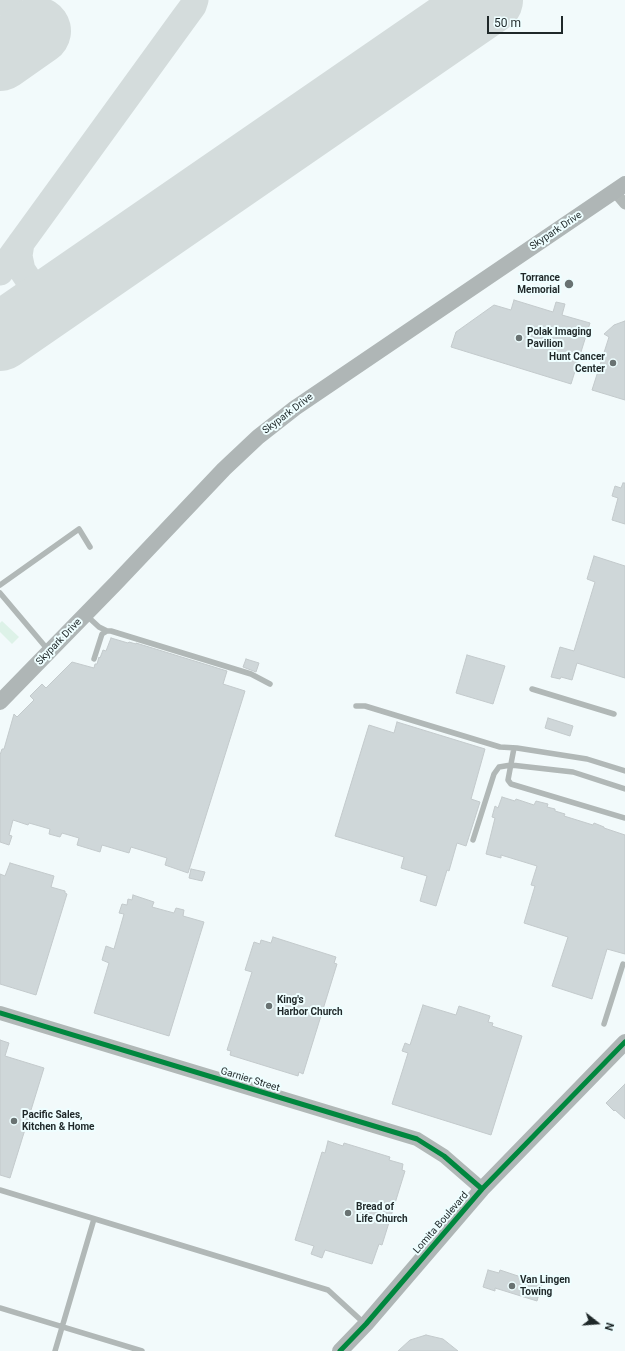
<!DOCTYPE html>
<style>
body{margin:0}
#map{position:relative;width:625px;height:1351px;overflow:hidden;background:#f2fafb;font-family:Roboto,sans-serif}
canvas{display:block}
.north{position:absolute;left:577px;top:1303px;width:40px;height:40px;-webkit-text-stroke:3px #eefeff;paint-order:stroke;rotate:107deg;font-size:11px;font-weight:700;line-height:16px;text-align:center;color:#1f2829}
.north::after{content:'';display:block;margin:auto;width:14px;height:18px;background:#1f2829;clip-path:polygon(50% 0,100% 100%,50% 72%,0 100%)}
.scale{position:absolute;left:487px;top:16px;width:76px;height:18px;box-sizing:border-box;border:2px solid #1f2829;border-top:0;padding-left:5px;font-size:12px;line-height:14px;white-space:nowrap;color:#1f2829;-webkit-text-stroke:3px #eefeff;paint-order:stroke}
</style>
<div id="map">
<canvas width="625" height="1351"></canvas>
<div class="north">N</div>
<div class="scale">50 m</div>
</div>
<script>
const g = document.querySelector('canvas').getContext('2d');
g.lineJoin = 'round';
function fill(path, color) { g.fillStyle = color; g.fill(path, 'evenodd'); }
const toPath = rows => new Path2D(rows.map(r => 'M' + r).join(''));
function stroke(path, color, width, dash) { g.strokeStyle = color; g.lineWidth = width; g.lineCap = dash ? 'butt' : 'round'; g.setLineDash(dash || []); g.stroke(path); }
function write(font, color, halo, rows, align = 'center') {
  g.font = font + ' Roboto,sans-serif'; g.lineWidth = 4; g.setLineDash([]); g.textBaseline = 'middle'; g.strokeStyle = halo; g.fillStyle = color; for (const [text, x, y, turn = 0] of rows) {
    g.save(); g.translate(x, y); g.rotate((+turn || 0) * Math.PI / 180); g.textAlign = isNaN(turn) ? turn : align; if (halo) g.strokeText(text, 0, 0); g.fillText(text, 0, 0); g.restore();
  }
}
fill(toPath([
 [2,621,19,637,12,644,0,632,0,623]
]), '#ddf2e8');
stroke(toPath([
 [6,0,31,36],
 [21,243,19,256,22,270,28,279,37,286,48,289,69,289],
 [0,272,182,21,193,6,195,0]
]), '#d4dcdc', 27);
stroke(toPath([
 [0,57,37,31],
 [0,337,489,0]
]), '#d4dcdc', 68);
const building = toPath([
 [514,300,553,312,556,302,565,304,562,315,590,323,571,384,451,347,456,332,494,305,511,310,514,300],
 [625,321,625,400,592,390,609,337,604,334,614,325,625,321],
 [623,483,625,483,625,524,612,520,618,498,612,496,615,486,621,488,623,483],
 [594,556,625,566,625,678,577,663,572,680,561,677,560,679,551,677,560,647,574,651,595,582,587,579,594,556],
 [111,638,128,643,129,642,136,644,136,643,227,671,223,684,245,691,188,873,165,865,167,858,131,847,129,853,102,845,100,852,77,845,79,838,62,833,60,837,49,834,50,829,29,823,28,825,13,820,9,835,12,836,9,845,0,842,0,755,2,749,4,749,14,714,17,717,34,700,30,696,42,684,46,688,72,662,94,668,95,664,97,664,99,657,100,658,103,650,106,651,111,638],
 [467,655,505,666,493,704,456,693,467,655],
 [246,659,259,663,256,672,243,667,246,659],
 [548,718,573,726,570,736,545,728,548,718],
 [397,722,485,749,471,799,480,802,466,846,457,843,449,871,447,870,436,906,420,901,427,876,401,868,404,857,335,836,369,725,394,733,397,722],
 [502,797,515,801,516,799,534,805,536,801,548,804,547,807,555,809,555,811,565,814,564,816,593,825,594,823,604,827,604,828,625,835,625,954,607,949,592,999,552,986,568,937,524,923,535,886,531,885,537,866,501,855,501,858,486,854,495,818,492,817,495,806,498,808,502,797],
 [10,863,54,876,51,887,65,891,65,893,67,894,36,995,0,984,0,874,5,876,10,863],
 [191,869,205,872,202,881,189,878,191,869],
 [133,895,154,902,152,907,174,913,176,908,184,910,183,916,204,922,169,1036,94,1013,109,963,102,960,106,946,114,949,124,914,119,913,122,904,127,905,128,899,132,900,133,895],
 [273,937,336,957,334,963,337,964,303,1074,299,1072,298,1076,230,1055,231,1051,227,1050,252,972,245,970,254,942,260,944,261,940,271,943,273,937],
 [423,1005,456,1015,459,1006,490,1016,488,1022,493,1023,492,1026,522,1036,491,1135,392,1104,408,1053,402,1051,405,1043,410,1045,423,1005],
 [0,1040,9,1043,5,1056,44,1068,10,1178,0,1175,0,1040],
 [625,1084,625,1119,615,1110,614,1111,606,1103,625,1084],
 [328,1141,343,1146,344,1143,390,1157,389,1160,403,1164,402,1170,405,1171,382,1245,379,1244,372,1264,325,1250,322,1258,311,1254,314,1246,295,1240,322,1152,325,1153,328,1141],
 [488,1270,499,1273,500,1270,542,1284,537,1301,495,1288,495,1291,483,1287,488,1270],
 [426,1335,443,1339,458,1351,398,1351,410,1340,426,1335]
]);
fill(building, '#cfd7d9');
stroke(building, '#c3cacc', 1);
stroke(toPath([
 [0,585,79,529,90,547],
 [0,593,49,651],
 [86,615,99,627,107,631],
 [94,659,102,634,107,631,111,631,251,674,270,684],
 [532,689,614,714],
 [356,706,365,706,500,747,517,748,587,759,625,771],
 [514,748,508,780,511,784,625,818],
 [473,840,494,774,499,767,511,765,573,772,625,789],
 [604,1024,623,964],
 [0,1190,328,1290,364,1323],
 [0,1308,142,1351],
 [55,1351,94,1219]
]), '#b1b8b7', 5.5);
stroke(toPath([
 [614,191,625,204]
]), '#b1b8b7', 11);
stroke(toPath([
 [0,1013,417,1139,444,1156,482,1189]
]), '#b1b8b7', 14);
stroke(toPath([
 [0,702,116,583,224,469,258,437,295,408,625,184],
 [340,1351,366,1324,482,1189,625,1042]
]), '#afb6b6', 16);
stroke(toPath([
 [0,1013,417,1139,444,1156,482,1189],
 [340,1351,366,1324,482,1189,625,1042]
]), '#00873e', 5);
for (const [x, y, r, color] of [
 [569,284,5,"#697272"],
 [519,338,4,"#697272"],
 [613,363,4,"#697272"],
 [269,1006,4,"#697272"],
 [14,1121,4,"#697272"],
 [348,1213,4,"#697272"],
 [512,1286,4,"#697272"]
]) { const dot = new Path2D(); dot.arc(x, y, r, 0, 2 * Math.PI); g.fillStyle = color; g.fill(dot); stroke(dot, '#eefeff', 1.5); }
write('10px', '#1f2829', '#eefeff', [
 ["Skypark Drive",556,231,-34],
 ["Skypark Drive",288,414,-37],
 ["Skypark Drive",59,642,-46],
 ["Garnier Street",250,1080,17],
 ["Lomita Boulevard",441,1223,-49]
]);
write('bold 10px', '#1f2829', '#eefeff', [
 ["Torrance",560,278,"right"],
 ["Memorial",560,290,"right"],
 ["Polak Imaging",527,332],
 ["Pavilion",527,344],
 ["Hunt Cancer",605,357,"right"],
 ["Center",605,369,"right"],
 ["King's",277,1000],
 ["Harbor Church",277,1012],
 ["Pacific Sales,",22,1115],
 ["Kitchen & Home",22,1127],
 ["Bread of",356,1207],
 ["Life Church",356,1219],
 ["Van Lingen",520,1280],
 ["Towing",520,1292]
], 'left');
</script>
